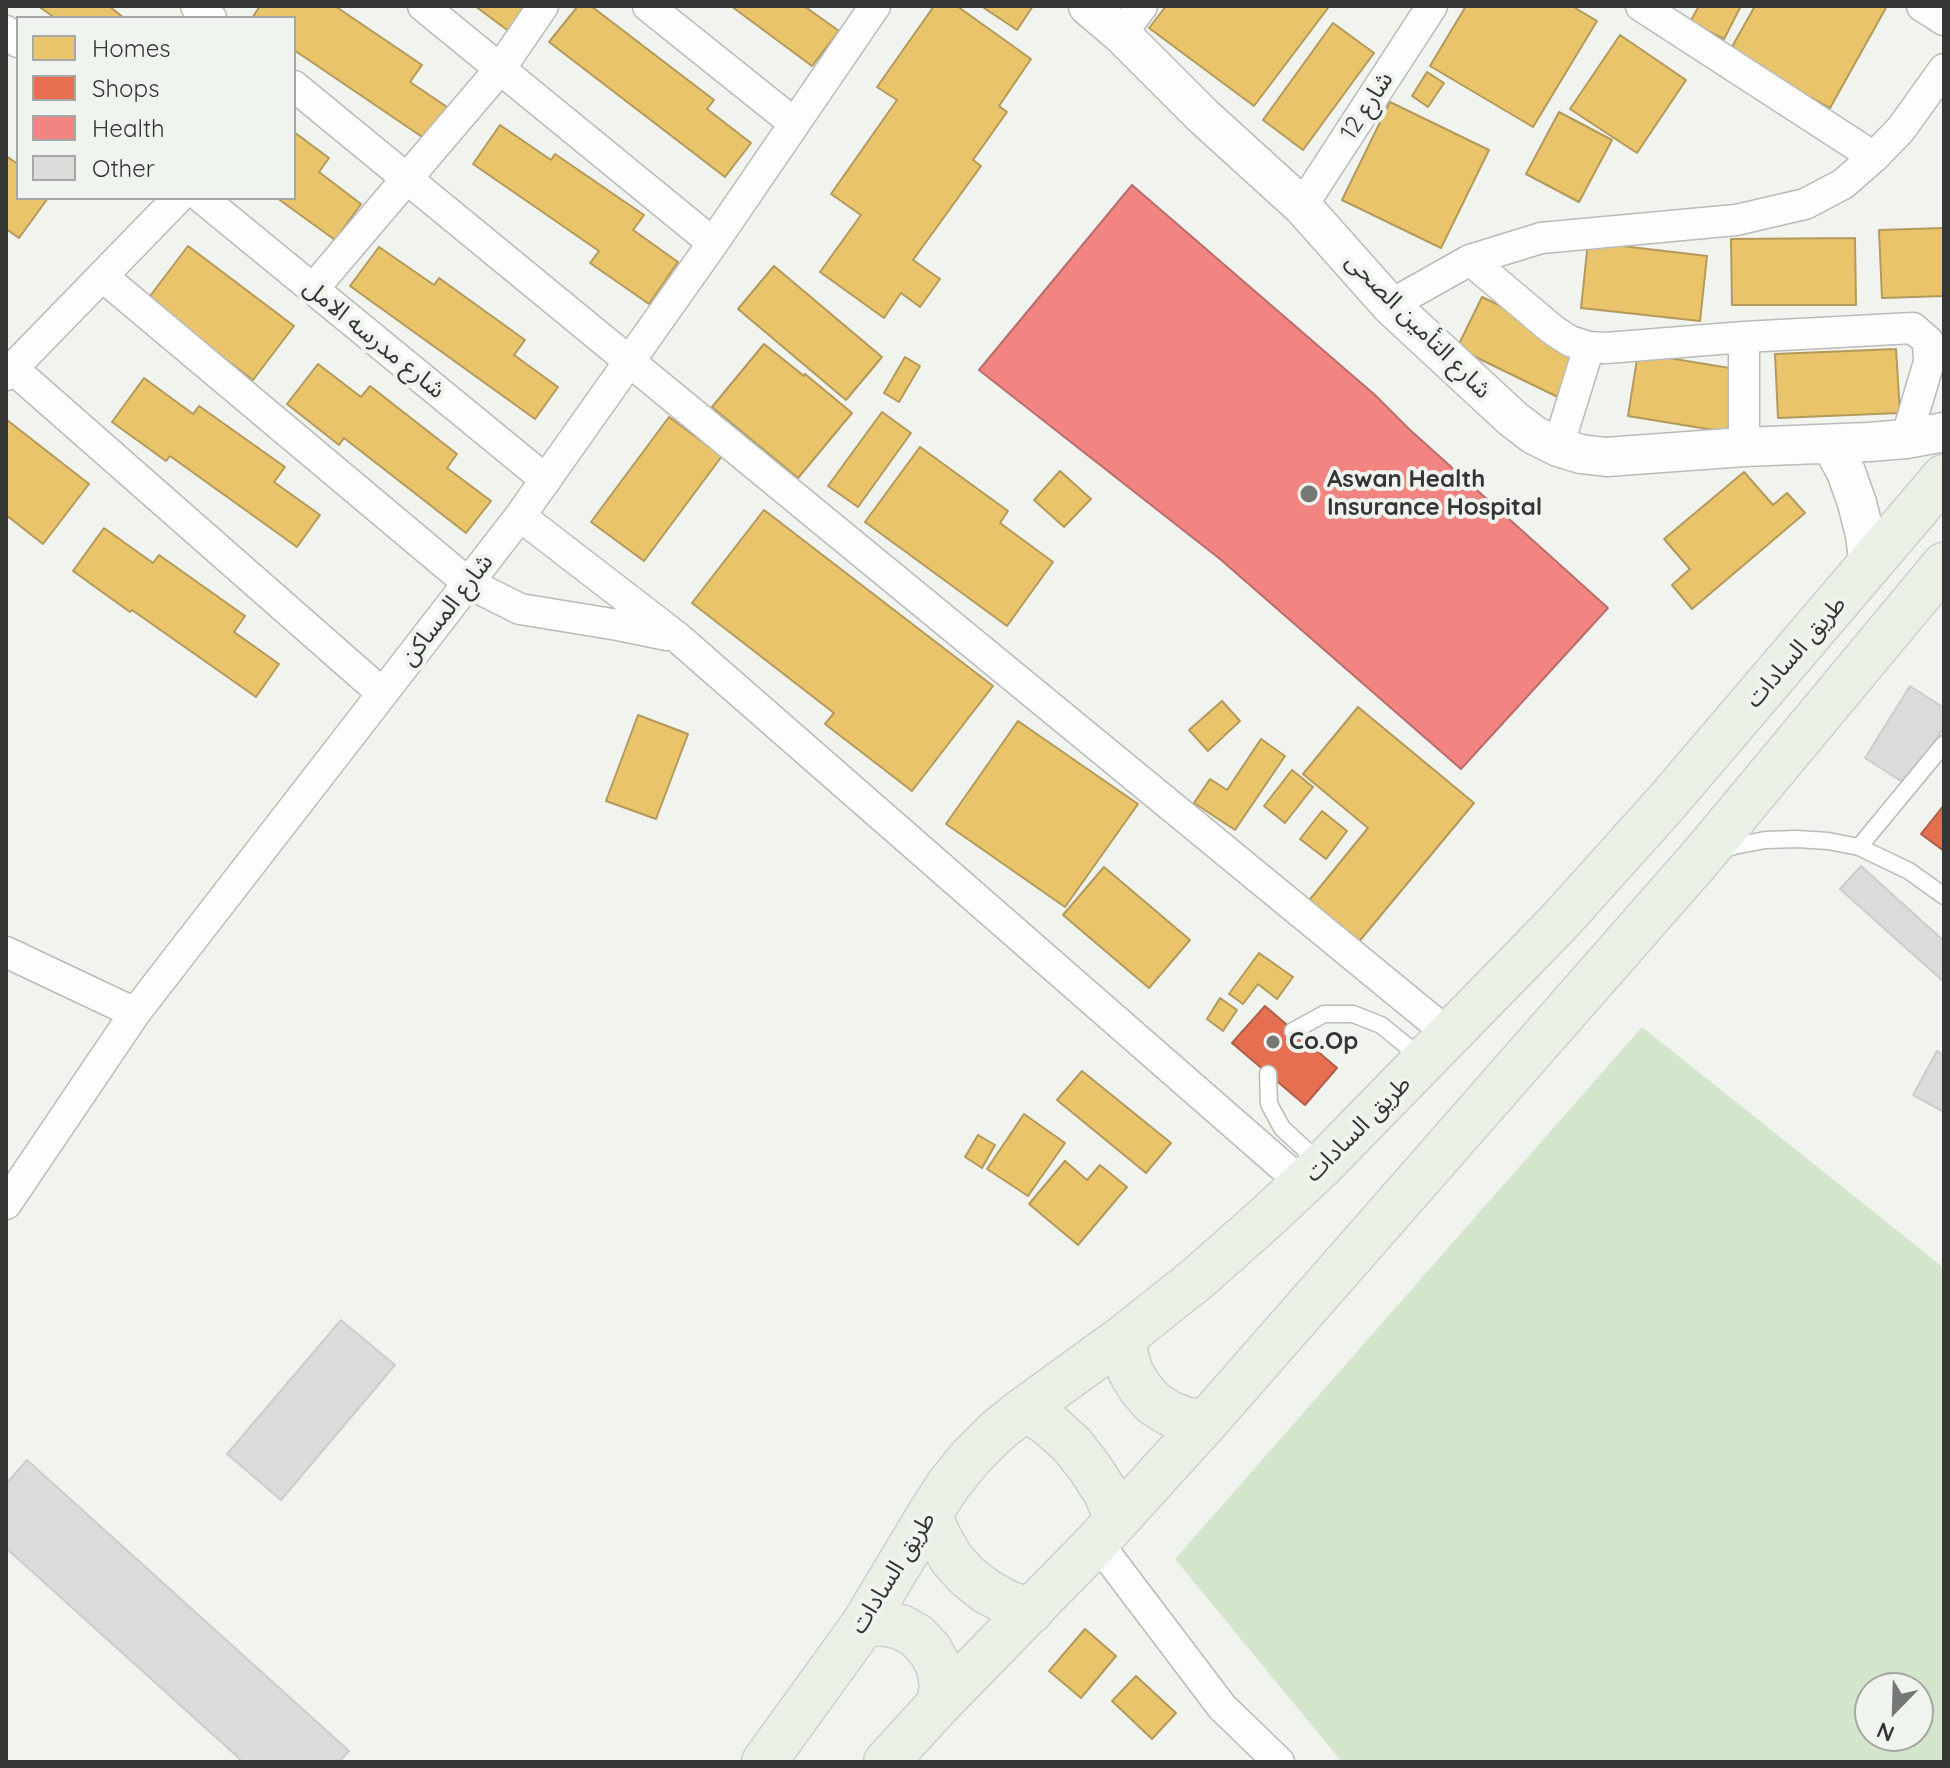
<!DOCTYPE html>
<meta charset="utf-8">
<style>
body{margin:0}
#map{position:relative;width:1950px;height:1768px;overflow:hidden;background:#f1f3ef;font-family:Quicksand,sans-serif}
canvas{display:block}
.frame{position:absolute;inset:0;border:8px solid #343634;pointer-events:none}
.legend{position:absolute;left:16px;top:16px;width:280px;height:184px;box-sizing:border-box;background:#f0f4ee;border:2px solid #a5a8a4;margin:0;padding:10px 14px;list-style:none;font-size:24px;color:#343634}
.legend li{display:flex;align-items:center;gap:16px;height:40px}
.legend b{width:40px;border:2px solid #a5a8a4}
.north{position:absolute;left:1854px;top:1672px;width:80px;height:80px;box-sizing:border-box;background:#f0f4ee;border:2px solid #a5a8a4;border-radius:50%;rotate:203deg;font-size:22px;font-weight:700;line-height:32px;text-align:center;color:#343634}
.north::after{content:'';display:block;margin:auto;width:28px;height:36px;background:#767875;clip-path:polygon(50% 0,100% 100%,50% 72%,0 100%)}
</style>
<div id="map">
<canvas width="1950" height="1768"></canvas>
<div class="frame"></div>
<ul class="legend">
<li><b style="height:22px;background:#e9c46a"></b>Homes</li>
<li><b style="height:22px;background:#e76f51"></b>Shops</li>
<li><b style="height:22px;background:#f28482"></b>Health</li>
<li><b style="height:22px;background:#dbdcda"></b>Other</li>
</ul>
<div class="north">N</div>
</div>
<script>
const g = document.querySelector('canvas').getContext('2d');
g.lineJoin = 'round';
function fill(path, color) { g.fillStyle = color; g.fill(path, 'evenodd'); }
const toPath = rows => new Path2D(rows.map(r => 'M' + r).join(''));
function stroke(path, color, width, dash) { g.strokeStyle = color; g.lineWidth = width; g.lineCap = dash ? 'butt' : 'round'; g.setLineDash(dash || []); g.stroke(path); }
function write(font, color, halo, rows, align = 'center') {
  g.font = font + ' Quicksand,"Noto Sans Arabic",sans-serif'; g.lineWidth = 8; g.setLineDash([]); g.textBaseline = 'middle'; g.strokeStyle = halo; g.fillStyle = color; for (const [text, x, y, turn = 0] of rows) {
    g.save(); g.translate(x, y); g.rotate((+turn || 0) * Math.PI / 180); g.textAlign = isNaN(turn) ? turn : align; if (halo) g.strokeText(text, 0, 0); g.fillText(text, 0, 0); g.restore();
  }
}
fill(toPath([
 [1642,1027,1944,1268,1944,1762,1342,1762,1175,1559],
 [1870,1688,1918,1688,1918,1736,1870,1736]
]), '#d3e5ca');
const homes = toPath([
 [38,6,109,6,124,18,55,18,38,6],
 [260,6,335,6,422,65,410,82,456,113,434,145,294,50,294,18,252,18,260,6],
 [475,6,542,6,518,38,475,6],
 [578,6,591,6,714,100,707,109,751,143,725,177,549,42,578,6],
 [731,6,804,6,839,31,812,66,731,6],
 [934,6,957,6,1031,59,999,106,1007,112,973,160,981,166,913,260,940,279,920,307,901,293,884,318,820,272,861,215,831,194,897,100,877,87,934,6],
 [981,6,1033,6,1017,30,981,6],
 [1166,6,1325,6,1328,8,1254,106,1149,28,1166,6],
 [1466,6,1572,6,1597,21,1533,127,1430,66,1466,6],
 [1699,6,1741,6,1724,39,1690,22,1699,6],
 [1755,6,1887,6,1830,108,1729,52,1755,6],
 [1333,23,1374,53,1303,150,1263,120,1333,23],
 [1620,35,1686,80,1637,153,1570,109,1620,35],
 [1427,72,1444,83,1428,107,1412,96,1427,72],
 [1390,102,1489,150,1441,248,1342,200,1390,102],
 [1559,112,1612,140,1579,202,1526,174,1559,112],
 [500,125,551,160,555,154,644,215,633,230,678,262,649,304,590,263,599,251,473,164,500,125],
 [294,132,329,158,319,172,361,204,335,240,277,198,294,198,294,132],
 [6,156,18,164,18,198,48,198,19,238,6,229,6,156],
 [1944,228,1944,296,1882,298,1879,230,1944,228],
 [1855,238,1856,305,1732,305,1731,239,1855,238],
 [1588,242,1707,256,1700,321,1581,308,1588,242],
 [188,246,294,326,253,380,147,300,188,246],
 [379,247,434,285,439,278,525,340,514,355,558,387,535,419,350,286,379,247],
 [774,266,882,357,846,400,738,309,774,266],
 [1482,297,1591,349,1566,401,1457,348,1482,297],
 [764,344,804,376,805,374,852,413,798,478,712,407,764,344],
 [1896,349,1900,413,1778,418,1775,354,1896,349],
 [1638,353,1754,372,1744,435,1628,416,1638,353],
 [905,357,920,366,899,402,884,393,905,357],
 [318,364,361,397,370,386,457,454,447,468,491,501,466,533,344,438,339,445,287,404,318,364],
 [144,378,193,414,199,406,285,467,274,482,320,515,297,547,170,456,166,461,112,422,144,378],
 [882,412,911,433,858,507,828,486,882,412],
 [669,417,722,456,644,561,591,522,669,417],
 [7,420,89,484,43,544,6,515,7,420],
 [920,447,1008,511,1000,523,1053,562,1007,626,865,522,920,447],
 [1060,471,1091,499,1064,527,1034,500,1060,471],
 [1744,472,1773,505,1787,493,1805,513,1692,609,1672,585,1690,569,1664,539,1744,472],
 [764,510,993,686,912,791,825,724,834,713,692,603,764,510],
 [104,528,153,563,159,555,245,616,234,632,279,664,256,697,132,610,130,612,73,571,104,528],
 [1222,701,1240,721,1208,751,1189,730,1222,701],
 [1358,707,1474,803,1357,944,1307,903,1368,828,1303,774,1358,707],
 [638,715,688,734,656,819,606,801,638,715],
 [1018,721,1138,804,1065,907,946,824,1018,721],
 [1261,739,1285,756,1235,830,1194,803,1210,779,1227,790,1261,739],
 [1292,770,1313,787,1285,823,1264,806,1292,770],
 [1322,811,1347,831,1326,859,1300,839,1322,811],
 [1104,867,1190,940,1149,988,1063,915,1104,867],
 [1259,953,1293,977,1277,999,1258,984,1243,1004,1229,994,1259,953],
 [1220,998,1237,1010,1223,1031,1207,1019,1220,998],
 [1082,1071,1171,1143,1146,1173,1057,1100,1082,1071],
 [1024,1114,1065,1143,1028,1196,987,1169,1024,1114],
 [978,1135,995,1145,982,1168,965,1157,978,1135],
 [1065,1161,1087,1180,1100,1165,1127,1187,1078,1245,1029,1204,1065,1161],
 [1085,1629,1116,1656,1081,1698,1049,1671,1085,1629],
 [1136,1676,1176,1713,1152,1739,1112,1701,1136,1676]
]);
fill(homes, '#e9c46a');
stroke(homes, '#b3995a', 2);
const shops = toPath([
 [1944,805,1944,851,1921,834,1944,805],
 [1265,1006,1337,1068,1305,1105,1232,1043,1265,1006]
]);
fill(shops, '#e76f51');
stroke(shops, '#b15e48', 2);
const health = toPath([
 [1132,185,1375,395,1409,429,1608,608,1461,769,1220,559,979,370,1132,185]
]);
fill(health, '#f28482');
stroke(health, '#b96d6b', 2);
const building = toPath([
 [1910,686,1944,708,1944,727,1907,785,1865,758,1910,686],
 [1861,866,1944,941,1944,982,1840,889,1861,866],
 [1937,1051,1944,1055,1944,1112,1913,1095,1937,1051],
 [341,1320,395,1365,281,1500,227,1454,341,1320],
 [27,1460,349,1751,339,1762,239,1762,241,1760,6,1548,6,1484,27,1460]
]);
fill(building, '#dbdcda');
stroke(building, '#cccdcb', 2);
const service = toPath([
 [1859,847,1944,744],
 [1720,850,1734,846,1765,840,1797,839,1828,841,1859,847,1909,871,1944,896],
 [1293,1031,1324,1014,1353,1014,1381,1025,1424,1060],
 [1268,1074,1269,1104,1282,1128,1321,1164]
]);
const minor = toPath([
 [196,6,211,18],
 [423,6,713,243],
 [648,6,794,123],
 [1641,6,1874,157],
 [1922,6,1944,20],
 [6,31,18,42],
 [1121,34,1142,6],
 [294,86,1450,1035],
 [202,198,546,480],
 [1302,206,1432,6],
 [1470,260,1553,330,1570,341,1589,347,1606,348,1744,337,1913,328,1928,341,1929,362,1906,439],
 [102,276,468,583,520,609,618,625,667,635],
 [313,289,500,69,543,6],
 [1390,305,1470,260,1541,238,1736,220,1805,204,1843,184,1874,157,1901,129,1944,69],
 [12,368,382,693],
 [6,375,178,198],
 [1558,447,1589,347],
 [1744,447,1744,337],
 [520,516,677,637,1303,1184],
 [6,952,135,1013],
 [6,1204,135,1013,520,516,713,243,875,6],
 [1097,1542,1222,1707,1279,1762]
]);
const tertiary = toPath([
 [1088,6,1121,34,1203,116,1302,206,1390,305,1513,419,1534,435,1558,447,1581,454,1606,457,1744,447,1869,442,1906,439,1944,432],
 [1831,444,1846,472,1857,503,1865,535,1869,567]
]);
const primary = toPath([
 [1124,1337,1126,1356,1131,1373,1141,1389,1153,1403,1169,1413,1186,1420,1206,1422],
 [1026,1408,1050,1425,1072,1445,1090,1468,1106,1493,1117,1520],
 [929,1515,939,1537,951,1558,967,1576,986,1591,1008,1603,1031,1611],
 [863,1625,882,1623,901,1627,917,1636,930,1650,939,1667,942,1686,939,1704],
 [764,1762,863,1625,929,1515,949,1484,971,1457,997,1431,1026,1408,1124,1337,1198,1278,1269,1215,1322,1165,1560,921,1666,803,1944,477],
 [886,1762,939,1704,1097,1542,1206,1422,1703,855,1944,565]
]);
stroke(service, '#b9bbb9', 19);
stroke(minor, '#b9bbb9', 33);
stroke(tertiary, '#b9bbb9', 41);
stroke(primary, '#cecfcd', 47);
stroke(service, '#fdfdfd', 16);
stroke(minor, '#fdfdfd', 30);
stroke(tertiary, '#fdfdfd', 38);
stroke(primary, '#ebf0e7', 44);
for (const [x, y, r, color] of [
 [1309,494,10,"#767875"],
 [1273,1042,8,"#767875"]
]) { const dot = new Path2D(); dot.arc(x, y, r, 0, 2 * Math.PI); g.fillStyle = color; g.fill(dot); stroke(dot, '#f0f4ee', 3); }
write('24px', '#343634', '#f0f4ee', [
 ["شارع 12",1367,106,-57],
 ["شارع التأمين الصحى",1418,326,45],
 ["شارع مدرسه الامل",374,339,39],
 ["شارع المساكن",447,610,-52],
 ["طريق السادات",1796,652,-49],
 ["طريق السادات",1358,1129,-45],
 ["طريق السادات",893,1573,-58]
]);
write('bold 24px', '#343634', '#f0f4ee', [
 ["Aswan Health",1327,480],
 ["Insurance Hospital",1327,508],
 ["Co.Op",1289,1042]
], 'left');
</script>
